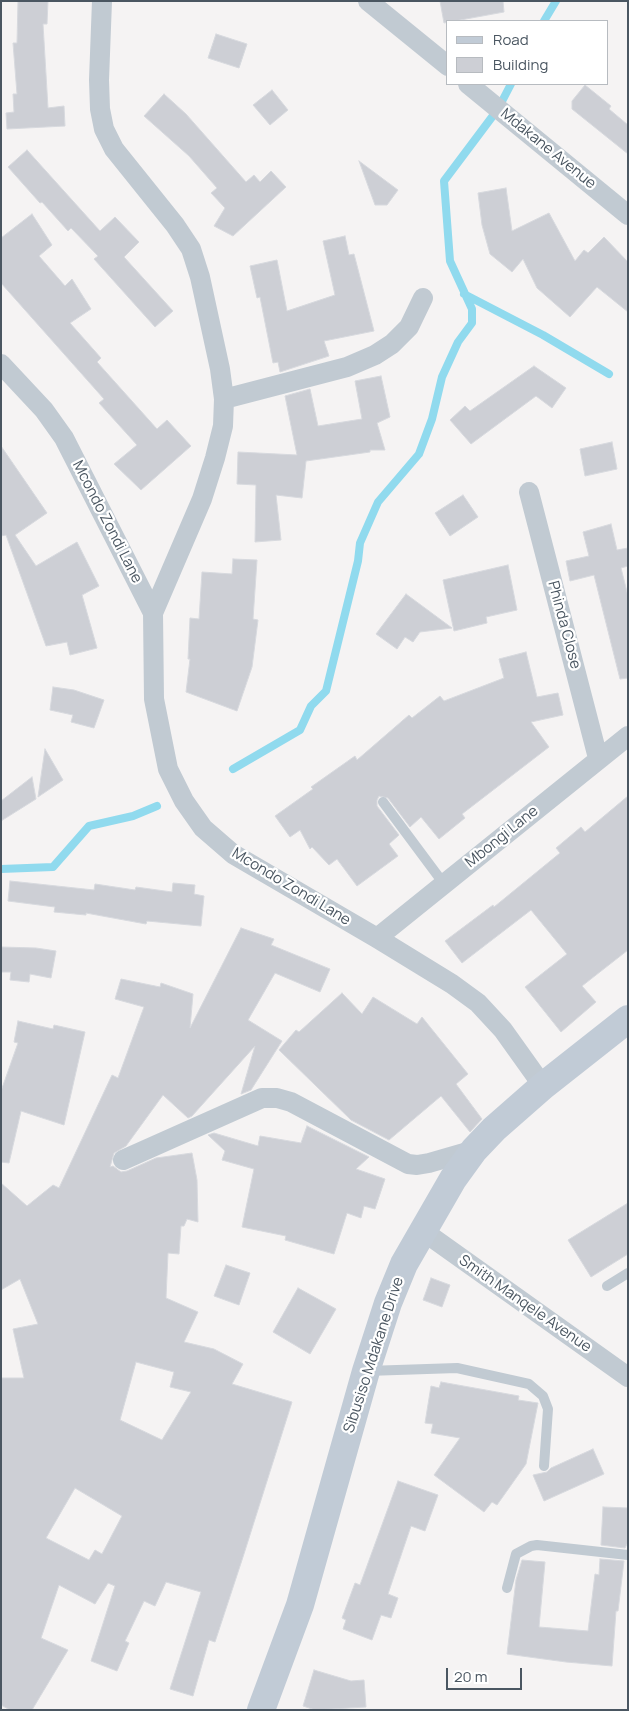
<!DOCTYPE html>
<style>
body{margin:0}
#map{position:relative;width:629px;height:1711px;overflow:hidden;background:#f5f3f3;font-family:Manrope,sans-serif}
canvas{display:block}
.frame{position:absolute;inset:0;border:2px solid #4a5661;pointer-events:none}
.legend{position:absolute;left:446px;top:20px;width:162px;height:65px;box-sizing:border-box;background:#fff;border:1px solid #b7bbc0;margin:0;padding:6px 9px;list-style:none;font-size:15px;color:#4a5661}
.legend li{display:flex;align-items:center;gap:10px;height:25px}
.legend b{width:25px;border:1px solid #b7bbc0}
.scale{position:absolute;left:446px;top:1668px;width:76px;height:22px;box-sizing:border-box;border:2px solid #4a5661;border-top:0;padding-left:6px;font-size:15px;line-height:18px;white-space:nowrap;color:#4a5661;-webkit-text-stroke:4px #fff;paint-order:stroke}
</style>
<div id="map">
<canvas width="629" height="1711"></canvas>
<div class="frame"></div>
<ul class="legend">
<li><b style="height:6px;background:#c1cbd6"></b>Road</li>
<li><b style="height:14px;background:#cdcfd5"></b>Building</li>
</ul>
<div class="scale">20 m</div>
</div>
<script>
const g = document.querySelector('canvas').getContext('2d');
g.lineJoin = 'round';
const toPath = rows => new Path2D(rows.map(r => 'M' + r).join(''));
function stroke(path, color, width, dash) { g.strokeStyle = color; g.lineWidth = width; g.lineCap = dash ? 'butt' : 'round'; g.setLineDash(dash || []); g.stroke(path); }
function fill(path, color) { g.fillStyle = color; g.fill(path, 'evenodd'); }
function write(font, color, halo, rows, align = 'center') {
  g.font = font + ' Manrope,sans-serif'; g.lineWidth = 4.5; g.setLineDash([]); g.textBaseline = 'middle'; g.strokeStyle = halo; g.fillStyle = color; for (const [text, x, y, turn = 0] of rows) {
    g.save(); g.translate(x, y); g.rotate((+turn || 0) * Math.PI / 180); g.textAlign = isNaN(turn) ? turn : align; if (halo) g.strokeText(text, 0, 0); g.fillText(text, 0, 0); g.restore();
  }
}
stroke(toPath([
 [544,21,556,1],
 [464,294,543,335,609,374],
 [233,769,300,730,311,706,326,691,358,561,360,543,378,502,419,454,432,419,442,377,458,342,472,323,472,309,450,261,444,181,498,109,511,84],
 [1,869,53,867,89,826,133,816,157,806]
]), '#90daee', 8);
const building = toPath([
 [18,1,48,1,47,24,43,24,48,108,64,106,65,126,7,129,6,113,14,112,13,94,17,94,13,43,17,43,18,1],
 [440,1,503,1,504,12,444,23,440,1],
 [216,34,247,44,239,68,208,58,216,34],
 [585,85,611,106,609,109,628,125,628,154,572,109,572,101,585,85],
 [272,90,288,110,270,125,253,105,272,90],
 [164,94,186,114,246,182,254,175,260,182,271,171,286,187,233,236,214,226,225,208,211,193,217,188,189,156,144,116,164,94],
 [27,150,100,231,115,217,139,242,124,257,173,311,155,327,94,259,98,256,71,228,68,231,42,202,40,203,8,167,27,150],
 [359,161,398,190,387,205,375,205,359,161],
 [506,188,512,231,549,213,575,261,584,250,588,253,604,237,628,262,628,312,597,287,570,317,537,288,523,259,512,272,490,254,482,225,478,193,506,188],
 [32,214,52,245,39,256,65,286,72,279,91,309,70,323,101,358,97,362,157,429,167,420,191,446,141,490,114,464,137,445,99,403,104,399,1,283,1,238,32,214],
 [345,236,349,255,354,254,374,331,324,341,329,356,280,372,278,362,273,363,260,297,257,298,250,266,277,260,287,311,335,295,323,241,345,236],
 [534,366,566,388,552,408,536,396,471,444,450,420,465,406,470,411,534,366],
 [381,376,390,417,377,423,385,450,370,450,370,452,306,461,302,498,276,495,281,540,255,542,256,485,237,484,238,452,297,455,285,396,310,389,318,426,362,419,355,381,381,376],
 [612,442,617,469,585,476,580,449,612,442],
 [1,446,47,513,15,535,36,566,77,542,99,586,82,595,97,648,70,655,67,642,46,646,6,535,1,536,1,446],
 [463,495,478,517,450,536,435,513,463,495],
 [611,524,617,550,628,548,628,566,621,568,628,596,628,678,620,679,594,575,570,581,566,561,589,556,583,532,611,524],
 [233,559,257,560,253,619,258,620,252,667,237,711,186,692,190,659,188,659,190,618,199,619,202,572,232,574,233,559],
 [508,565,517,610,486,617,487,623,454,631,443,580,508,565],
 [406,594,452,628,420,632,413,642,405,637,397,649,376,634,406,594],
 [526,652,537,697,558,693,563,715,531,722,549,747,462,814,465,818,439,839,421,817,410,827,388,798,379,796,377,800,377,806,399,835,389,844,398,856,357,886,337,859,329,865,312,847,310,849,300,830,290,837,275,816,313,789,311,787,355,756,357,760,409,715,412,718,440,696,444,701,504,678,499,659,526,652],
 [53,687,74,690,104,700,94,728,71,722,73,715,50,710,53,687],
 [45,749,63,780,38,797,45,749],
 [32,777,36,799,1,821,1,801,32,777],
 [628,796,628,950,582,986,596,1002,561,1032,525,987,567,954,531,910,462,963,445,941,493,905,494,907,560,853,556,848,581,827,585,832,628,796],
 [10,881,94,890,95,884,135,890,136,887,172,892,173,883,195,885,194,894,204,896,201,926,147,921,146,924,86,913,86,915,54,912,55,907,8,901,10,881],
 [241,928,274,939,271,945,330,969,320,992,275,973,248,1020,282,1041,251,1090,241,1094,255,1046,192,1116,188,1118,163,1095,126,1146,114,1153,110,1167,113,1166,121,1172,127,1171,156,1158,192,1153,197,1180,198,1222,187,1219,184,1226,181,1226,179,1254,168,1253,166,1298,198,1312,184,1342,214,1349,243,1364,232,1384,292,1402,243,1557,215,1642,209,1640,193,1696,170,1689,201,1592,166,1582,155,1606,144,1601,125,1641,129,1643,117,1671,91,1661,115,1586,108,1583,95,1604,59,1585,41,1638,68,1650,32,1710,10,1710,1,1705,1,1378,24,1378,13,1329,38,1324,20,1279,1,1290,1,1183,27,1206,53,1185,59,1188,112,1075,118,1078,144,1007,115,999,121,979,160,987,161,983,193,994,190,1028,241,928],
 [136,1362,174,1372,170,1387,191,1392,162,1440,120,1420,136,1362],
 [75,1488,122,1516,102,1554,95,1550,89,1560,46,1538,75,1488],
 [1,947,36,948,56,951,51,978,30,974,29,982,10,980,11,972,1,972,1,947],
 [342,993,362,1014,373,997,417,1024,422,1017,468,1074,456,1084,482,1119,470,1132,441,1096,389,1140,351,1120,279,1050,296,1030,299,1032,342,993],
 [18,1021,53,1029,54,1025,85,1032,64,1125,21,1111,9,1163,1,1162,1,1091,18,1043,14,1042,18,1021],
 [307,1126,369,1157,356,1169,385,1179,375,1209,364,1206,361,1218,347,1213,334,1254,285,1240,286,1236,242,1227,254,1169,222,1160,225,1151,208,1135,214,1133,258,1146,260,1136,301,1143,307,1126],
 [628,1203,628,1254,591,1277,568,1240,628,1203],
 [226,1265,250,1273,239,1305,214,1296,226,1265],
 [431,1278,450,1285,442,1307,423,1300,431,1278],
 [298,1288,336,1309,310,1354,273,1332,298,1288],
 [441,1382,519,1396,518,1400,538,1403,526,1464,497,1505,492,1502,484,1512,434,1475,460,1438,431,1433,433,1424,425,1423,431,1386,439,1388,441,1382],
 [593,1449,604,1474,544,1501,533,1475,547,1472,551,1468,593,1449],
 [398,1481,438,1495,425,1531,411,1526,388,1594,398,1598,391,1618,381,1615,372,1640,343,1629,346,1620,342,1618,355,1583,360,1585,398,1481],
 [603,1507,628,1508,628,1542,625,1548,601,1545,603,1507],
 [600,1559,624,1561,618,1611,616,1611,612,1666,566,1662,507,1654,516,1580,522,1560,545,1562,539,1627,588,1631,595,1574,599,1575,600,1559],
 [314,1670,351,1681,364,1680,366,1707,315,1710,303,1706,314,1670]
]);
fill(building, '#cdcfd5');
stroke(building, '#d7d9de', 1);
stroke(toPath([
 [383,802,444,884],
 [607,1286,628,1273],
 [367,1371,457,1368,529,1384,543,1396,548,1409,544,1466],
 [507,1588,516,1554,531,1546,537,1545,628,1555]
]), '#c1cad2', 10);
stroke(toPath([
 [102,1,99,80,100,109,104,129,114,149,175,225,191,249,200,277,220,369,224,399,223,426,215,458,202,499,153,613],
 [368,1,448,66],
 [468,84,628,215],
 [1,364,44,410,64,438,153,613,154,699,168,769,184,801,203,828,233,854,377,938,452,984,478,1003,503,1030,543,1086],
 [224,399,347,367,375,355,392,344,409,327,423,298],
 [529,492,598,758],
 [377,938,628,736],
 [123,1160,262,1098,277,1098,291,1102,408,1164,417,1165,429,1163,474,1150],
 [423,1231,628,1377]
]), '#c1cad2', 20);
stroke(toPath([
 [261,1710,300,1605,366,1371,388,1303,404,1264,453,1179,474,1150,494,1129,543,1086,628,1019]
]), '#c1cbd6', 28);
write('15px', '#4a5661', '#fff', [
 ["Mdakane Avenue",548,149,39],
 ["Mcondo Zondi Lane",107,522,63],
 ["Phinda Close",564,625,75],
 ["Mbongi Lane",502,837,-39],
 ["Mcondo Zondi Lane",291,887,31],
 ["Smith Manqele Avenue",525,1304,35],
 ["Sibusiso Mdakane Drive",374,1355,-72]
]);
</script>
